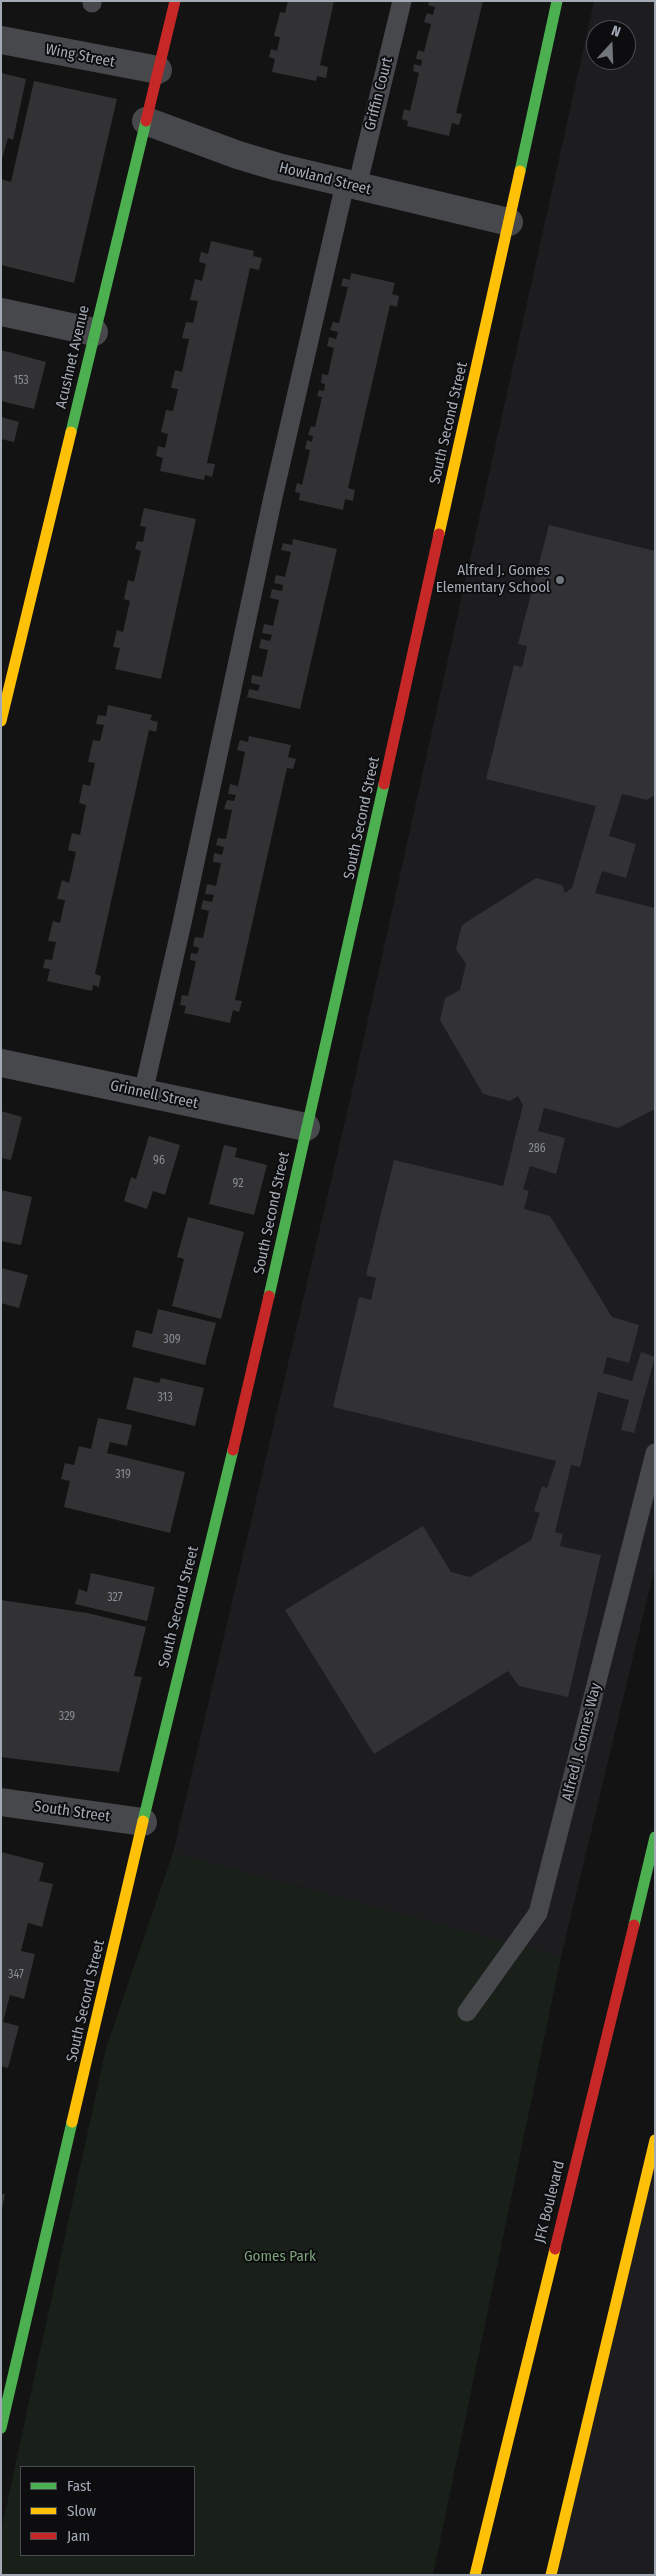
<!DOCTYPE html>
<style>
body{margin:0}
#map{position:relative;width:656px;height:2576px;overflow:hidden;background:#131313;font-family:"Fira Sans Condensed",sans-serif}
canvas{display:block}
.frame{position:absolute;inset:0;border:2px solid #a3aab5;pointer-events:none}
.legend{position:absolute;left:20px;top:2466px;width:175px;height:90px;box-sizing:border-box;background:#0d0d0f;border:1px solid #494c51;margin:0;padding:6px 9px;list-style:none;font-size:15px;color:#a3aab5}
.legend li{display:flex;align-items:center;gap:10px;height:25px}
.legend b{width:25px;border:1px solid #494c51}
.north{position:absolute;left:586px;top:20px;width:50px;height:50px;box-sizing:border-box;background:#0d0d0f;border:1px solid #494c51;border-radius:50%;rotate:20deg;font-size:14px;font-weight:700;line-height:20px;text-align:center;color:#a3aab5}
.north::after{content:'';display:block;margin:auto;width:18px;height:22px;background:#71757c;clip-path:polygon(50% 0,100% 100%,50% 72%,0 100%)}
</style>
<div id="map">
<canvas width="656" height="2576"></canvas>
<div class="frame"></div>
<ul class="legend">
<li><b style="height:6px;background:#4caf50"></b>Fast</li>
<li><b style="height:6px;background:#ffc107"></b>Slow</li>
<li><b style="height:6px;background:#c62828"></b>Jam</li>
</ul>
<div class="north">N</div>
</div>
<script>
const g = document.querySelector('canvas').getContext('2d');
g.lineJoin = 'round';
function fill(path, color) { g.fillStyle = color; g.fill(path, 'evenodd'); }
const toPath = rows => new Path2D(rows.map(r => 'M' + r).join(''));
function stroke(path, color, width, dash) { g.strokeStyle = color; g.lineWidth = width; g.lineCap = dash ? 'butt' : 'round'; g.setLineDash(dash || []); g.stroke(path); }
function write(font, color, halo, rows, align = 'center') {
  g.font = font + ' "Fira Sans Condensed",sans-serif'; g.lineWidth = 4; g.setLineDash([]); g.textBaseline = 'middle'; g.strokeStyle = halo; g.fillStyle = color; for (const [text, x, y, turn = 0] of rows) {
    g.save(); g.translate(x, y); g.rotate((+turn || 0) * Math.PI / 180); g.textAlign = isNaN(turn) ? turn : align; if (halo) g.strokeText(text, 0, 0); g.fillText(text, 0, 0); g.restore();
  }
}
fill(toPath([
 [594,1,655,1,655,1566,561,1957,173,1853,350,1100],
 [596,30,626,30,626,60,596,60],
 [655,2140,655,2575,551,2575]
]), '#1d1d1f');
fill(toPath([
 [173,1853,561,1957,433,2575,1,2575,1,2531,106,2048],
 [21,2467,194,2467,194,2555,21,2555]
]), '#19201a');
fill(toPath([
 [288,1,334,1,320,65,328,67,326,78,317,76,316,81,272,72,275,59,269,57,271,49,277,51,280,37,274,36,280,12,285,13],
 [429,1,483,1,456,113,462,114,459,125,452,123,449,136,407,126,408,121,402,119,404,109,410,111,419,73,413,71,414,64,421,66,422,60,416,59,418,50,424,52,431,24,424,22,427,13,433,15,435,7,428,5],
 [1,73,26,79,13,140,8,138,2,159],
 [34,81,117,99,74,283,1,265,1,179,11,182],
 [211,241,254,251,253,256,262,258,259,270,250,268,207,463,215,464,212,477,205,475,204,480,160,471,163,458,156,456,158,446,165,448,168,434,161,432,166,410,173,411,178,389,171,388,175,370,182,372,189,339,182,338,186,322,193,323,198,301,190,300,195,279,202,281,206,264,199,262,201,252,208,254],
 [351,273,395,283,392,294,399,296,397,307,390,305,348,488,355,490,353,501,345,499,343,510,299,500,300,493,295,492,297,483,302,485,310,450,305,449,307,440,312,442,313,436,308,435,311,426,315,427,322,397,317,396,319,390,324,391,325,384,321,383,322,374,328,375,334,348,327,346,329,337,336,339,338,332,330,330,333,322,339,323,348,287,341,286,343,278,350,280],
 [1,350,46,362,34,409,1,401],
 [1,417,19,422,14,442,1,439],
 [144,508,196,519,161,679,115,669,120,648,113,647,117,630,123,632,130,601,124,599,128,580,134,582,141,551,135,549,137,541,143,542,146,527,140,526],
 [549,525,655,551,655,795,647,800,622,794,609,836,636,844,626,878,602,871,595,893,655,908,655,1109,618,1128,544,1108,538,1131,565,1138,556,1174,530,1166,523,1189,529,1191,524,1209,550,1216,612,1317,639,1325,629,1363,607,1357,603,1373,632,1381,641,1352,655,1357,634,1433,621,1430,629,1400,598,1392,580,1467,571,1465,555,1532,563,1534,560,1546,601,1555,568,1697,519,1686,508,1671,374,1754,285,1610,423,1526,451,1572,470,1577,531,1540,540,1513,534,1511,542,1486,547,1488,556,1461,333,1407,359,1297,371,1300,376,1278,366,1275,394,1160,503,1186,523,1105,518,1096,510,1101,483,1094,440,1020,445,998,460,990,466,964,456,949,462,925,536,878,562,885,565,893,572,888,596,806,486,779,514,665,522,667,527,646,518,644],
 [293,539,337,549,300,709,247,697,249,689,258,691,260,685,251,683,252,675,262,677,268,650,259,648,261,639,270,641,272,635,262,633,264,624,273,626,279,600,270,598,272,589,282,591,283,585,274,583,276,575,285,577,291,552,281,550,283,543,292,545],
 [108,705,152,715,150,720,158,722,156,732,149,730,95,974,101,976,99,987,93,985,92,991,47,981,50,969,43,968,45,959,52,960,56,942,48,941,53,921,60,923,65,900,57,899,62,880,69,883,76,852,68,850,72,833,80,835,86,805,79,803,83,784,90,786,95,763,88,762,93,740,100,741,104,725,96,724,98,715,106,716],
 [249,736,291,745,288,757,296,759,293,769,287,768,235,1000,242,1001,239,1012,233,1010,230,1023,184,1013,186,1006,180,1005,182,995,188,996,196,961,190,960,191,953,197,954,199,948,193,946,195,937,203,938,209,911,201,909,203,900,212,902,214,895,205,894,207,884,216,886,221,863,213,862,214,853,222,855,224,847,216,845,218,838,226,839,232,810,224,809,227,800,234,801,236,795,228,794,230,784,238,786,245,752,237,750,240,740,248,742],
 [1,1111,22,1117,11,1160,1,1158],
 [149,1136,180,1145,165,1195,153,1191,147,1209,124,1201,131,1177,136,1179],
 [224,1145,237,1148,235,1157,267,1165,254,1215,209,1204],
 [1,1190,32,1197,21,1245,1,1241],
 [188,1217,244,1232,221,1319,172,1306,184,1259,177,1257],
 [1,1268,28,1275,19,1308,1,1303],
 [158,1309,216,1323,205,1365,132,1347,136,1330,152,1334],
 [134,1377,159,1383,161,1378,204,1388,195,1426,126,1409],
 [98,1418,132,1425,127,1446,110,1442,107,1453,185,1472,170,1533,64,1507,70,1481,61,1479,65,1463,74,1465,79,1446,91,1449],
 [91,1573,155,1587,147,1621,75,1604,79,1589,87,1592],
 [1,1600,87,1613,146,1627,134,1676,142,1677,119,1772,1,1757],
 [1,1852,44,1863,39,1881,53,1884,42,1927,28,1923,21,1951,35,1954,24,1999,10,1995,3,2022,19,2026,8,2068,1,2066],
 [1,2194,5,2194,2,2209,1,2209]
]), '#323234');
stroke(toPath([
 [92,3,92,1],
 [357,187,402,1],
 [143,1093,182,923,273,497,345,184],
 [467,2012,538,1913,655,1453]
]), '#47484c', 19);
stroke(toPath([
 [1,40,158,70],
 [146,121,238,155,278,167,509,222],
 [1,312,94,332],
 [1,1063,306,1127],
 [1,1802,143,1822]
]), '#47484c', 28);
stroke(toPath([
 [520,171,557,1],
 [71,432,146,121],
 [269,1296,384,784],
 [143,1821,233,1450],
 [634,1925,655,1837],
 [1,2428,72,2122]
]), '#4caf50', 11);
stroke(toPath([
 [439,534,520,171],
 [1,721,71,432],
 [72,2122,143,1821],
 [475,2575,555,2249],
 [551,2575,655,2140]
]), '#ffc107', 11);
stroke(toPath([
 [146,121,175,1],
 [384,784,439,534],
 [233,1450,269,1296],
 [555,2249,634,1925]
]), '#c62828', 11);
for (const [x, y, r, color] of [
 [560,580,5,"#71757c"]
]) { const dot = new Path2D(); dot.arc(x, y, r, 0, 2 * Math.PI); g.fillStyle = color; g.fill(dot); stroke(dot, '#0d0d0f', 2); }
write('12px', '#878c95', null, [
 ["153",21,381],
 ["286",537,1149],
 ["96",159,1161],
 ["92",238,1184],
 ["309",172,1340],
 ["313",165,1398],
 ["319",123,1475],
 ["327",115,1598],
 ["329",67,1717],
 ["347",16,1975]
]);
write('15px', '#a3aab5', '#0d0d0f', [
 ["Wing Street",80,56,11],
 ["Griffin Court",379,94,-76],
 ["Howland Street",325,179,14],
 ["Acushnet Avenue",73,357,-77],
 ["South Second Street",449,423,-77],
 ["South Second Street",362,818,-78],
 ["Grinnell Street",154,1095,12],
 ["South Second Street",272,1213,-78],
 ["South Second Street",179,1607,-76],
 ["Alfred J. Gomes Way",582,1742,-76],
 ["South Street",72,1812,8],
 ["South Second Street",86,2001,-77],
 ["JFK Boulevard",550,2202,-76]
]);
write('15px', '#a3aab5', '#0d0d0f', [
 ["Alfred J. Gomes",550,571],
 ["Elementary School",550,588]
], 'right');
write('15px', '#7aa179', '#0d0d0f', [
 ["Gomes Park",280,2257]
]);
</script>
